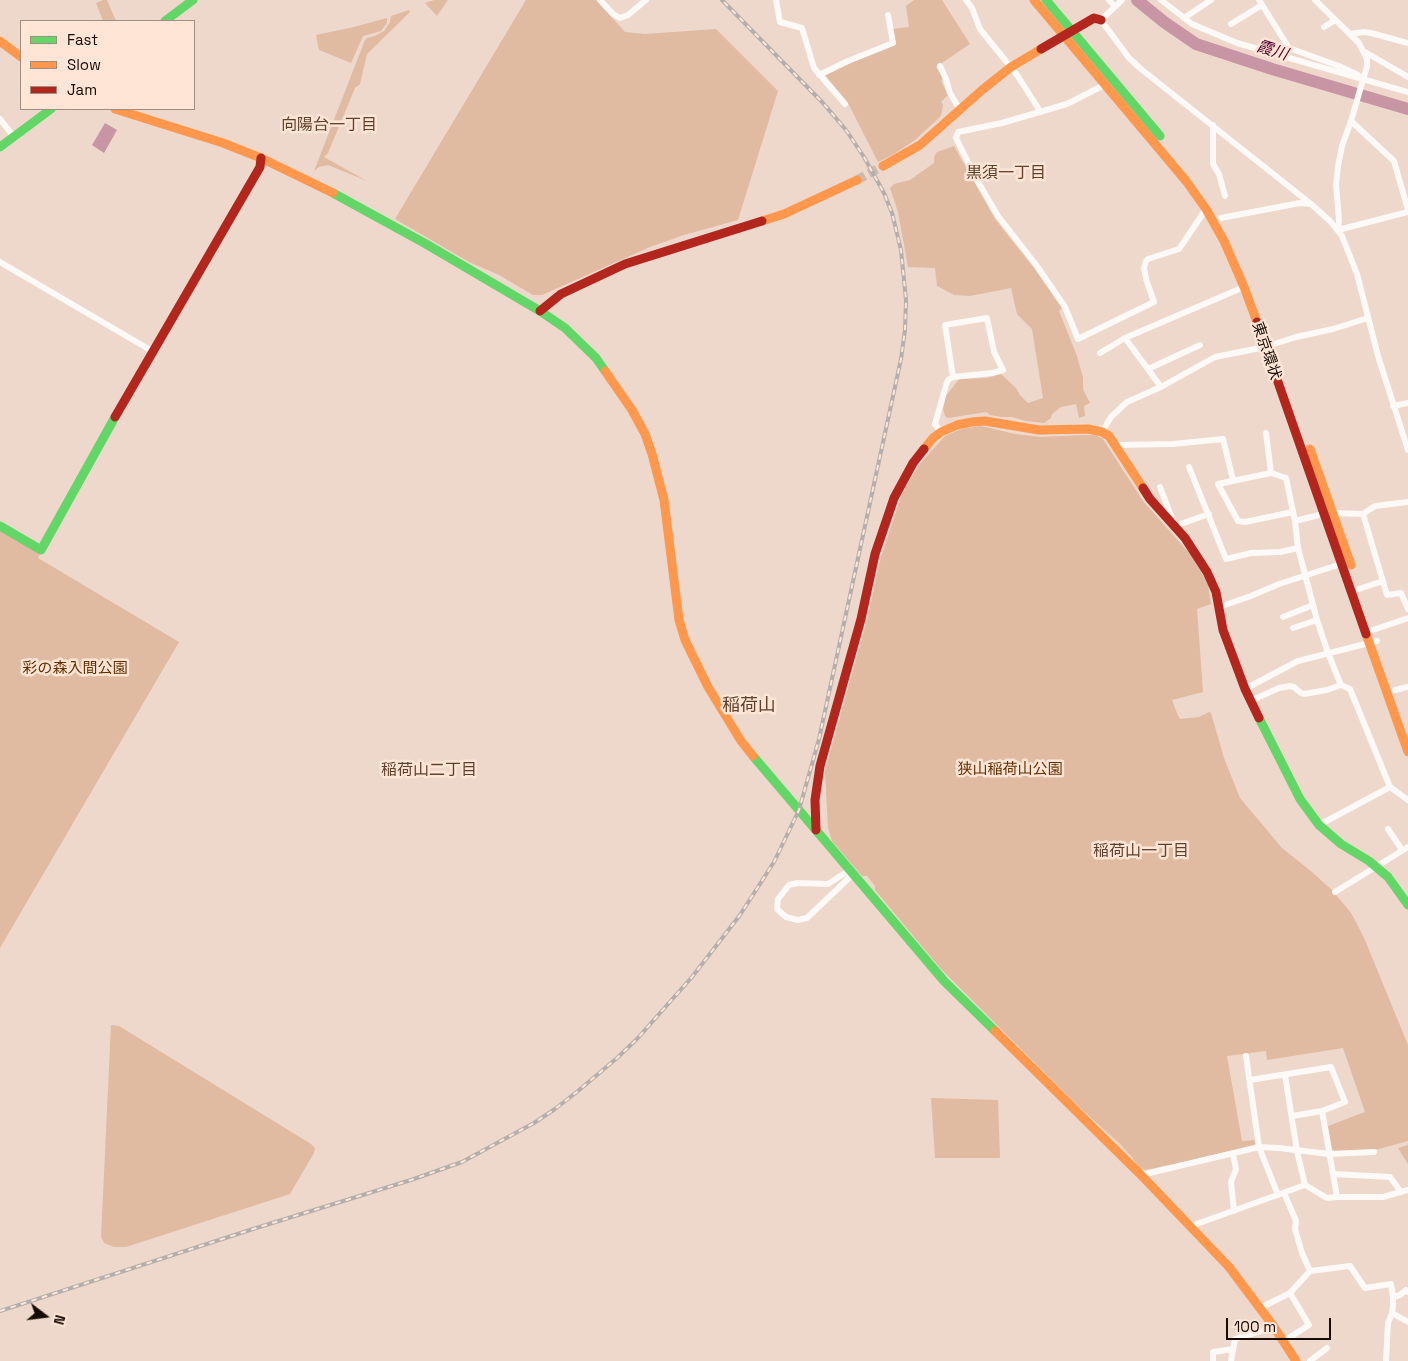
<!DOCTYPE html>
<meta charset="utf-8">
<style>
body{margin:0}
#map{position:relative;width:1408px;height:1361px;overflow:hidden;background:#edd8cb;font-family:"Space Grotesk",sans-serif}
canvas{display:block}
.legend{position:absolute;left:20px;top:20px;width:175px;height:90px;box-sizing:border-box;background:#fee5d6;border:1px solid #a28d82;margin:0;padding:6px 9px;list-style:none;font-size:15px;color:#170a03}
.legend li{display:flex;align-items:center;gap:10px;height:25px}
.legend b{width:25px;border:1px solid #a28d82}
.north{position:absolute;left:20px;top:1291px;width:50px;height:50px;-webkit-text-stroke:4px #fee5d6;paint-order:stroke;rotate:105deg;font-size:14px;font-weight:700;line-height:20px;text-align:center;color:#170a03}
.north::after{content:'';display:block;margin:auto;width:18px;height:22px;background:#170a03;clip-path:polygon(50% 0,100% 100%,50% 72%,0 100%)}
.scale{position:absolute;left:1226px;top:1318px;width:105px;height:22px;box-sizing:border-box;border:2px solid #170a03;border-top:0;padding-left:6px;font-size:15px;line-height:18px;white-space:nowrap;color:#170a03;-webkit-text-stroke:4px #fee5d6;paint-order:stroke}
</style>
<div id="map">
<canvas width="1408" height="1361"></canvas>
<ul class="legend">
<li><b style="height:6px;background:#63d668"></b>Fast</li>
<li><b style="height:6px;background:#ff974d"></b>Slow</li>
<li><b style="height:6px;background:#b3261e"></b>Jam</li>
</ul>
<div class="north">N</div>
<div class="scale">100 m</div>
</div>
<script>
const g = document.querySelector('canvas').getContext('2d');
g.lineJoin = 'round';
function fill(path, color) { g.fillStyle = color; g.fill(path, 'evenodd'); }
const toPath = rows => new Path2D(rows.map(r => 'M' + r).join(''));
function stroke(path, color, width, dash) { g.strokeStyle = color; g.lineWidth = width; g.lineCap = dash ? 'butt' : 'round'; g.setLineDash(dash || []); g.stroke(path); }
function write(font, color, halo, rows, align = 'center') {
  g.font = font + ' "Space Grotesk","Noto Sans JP",sans-serif'; g.lineWidth = 5; g.setLineDash([]); g.textBaseline = 'middle'; g.strokeStyle = halo; g.fillStyle = color; for (const [text, x, y, turn = 0] of rows) {
    g.save(); g.translate(x, y); g.rotate((+turn || 0) * Math.PI / 180); g.textAlign = isNaN(turn) ? turn : align; if (halo) g.strokeText(text, 0, 0); g.fillText(text, 0, 0); g.restore();
  }
}
fill(toPath([
 [103,0,107,0,116,21,103,21,96,3],
 [434,0,448,0,437,16,425,3],
 [526,0,596,0,625,32,645,34,716,29,778,91,738,220,684,235,650,247,542,295,533,295,499,275,469,262,395,219],
 [914,0,942,0,970,44,936,67,943,78,941,81,948,95,941,102,943,105,941,116,915,140,894,154,878,162,848,103,825,75,826,73,894,44,892,29,909,27,906,6],
 [409,10,410,12,367,54,360,84,355,88,328,153,324,157,367,181,328,165,319,167,314,171,365,40,367,38,375,36,384,31,390,22,391,16],
 [387,18,387,23,381,31,363,36,351,63,319,50,316,35,354,27],
 [954,146,995,219,1034,268,1062,308,1059,311,1077,356,1083,378,1083,389,1090,403,1084,406,1085,416,1079,418,1076,404,1061,407,1052,414,1051,418,1044,423,1026,421,1012,417,1002,417,990,415,986,412,948,418,945,416,943,409,946,396,959,379,987,378,1001,374,1016,388,1020,395,1028,403,1043,398,1032,329,1017,314,1011,288,970,296,954,295,937,286,935,268,908,267,898,212,890,188,894,184,910,180,934,163,934,157,937,152],
 [981,426,1015,434,1040,437,1085,435,1095,435,1103,439,1143,501,1190,554,1200,570,1208,585,1211,604,1197,609,1203,692,1172,700,1177,713,1180,719,1199,717,1209,712,1211,713,1224,758,1240,798,1282,848,1312,872,1332,890,1351,913,1357,924,1365,940,1408,1045,1408,1141,1379,1149,1336,1152,1332,1149,1328,1126,1365,1112,1343,1048,1267,1060,1266,1051,1227,1056,1242,1141,1256,1140,1257,1142,1253,1147,1146,1170,1139,1168,1132,1157,1119,1143,1078,1106,941,969,875,890,875,886,867,876,862,876,832,841,828,828,825,771,867,620,881,557,902,494,919,465,945,436,962,429],
 [0,526,41,551,38,558,179,642,0,948],
 [111,1025,119,1026,311,1144,315,1148,314,1153,290,1194,126,1247,114,1247,104,1243,101,1237],
 [931,1098,998,1100,1000,1158,935,1158],
 [1408,1145,1408,1164,1398,1148]
]), '#e1baa2');
fill(toPath([
 [105,123,117,130,104,153,92,145]
]), '#c895a4');
stroke(toPath([
 [1137,0,1164,22,1196,44,1272,69,1408,109]
]), '#c895a4', 12);
stroke(toPath([
 [857,180,883,166]
]), '#cdb9ad', 9, [9, 4.5]);
stroke(toPath([
 [600,0,613,14,620,18,628,15,646,0],
 [776,0,780,22,802,28,814,68,845,104],
 [966,0,972,8,980,29,1017,75,1040,111],
 [1109,0,1115,7],
 [1122,0,1101,20,1129,58,1141,69,1311,204,1330,221,1342,236,1357,274,1378,356,1408,450],
 [1161,0,1192,24,1237,43,1408,92],
 [1259,0,1289,48,1339,66,1358,75],
 [1315,0,1359,43,1367,59,1367,66,1351,121,1342,146,1338,166,1336,185,1339,220,1338,230],
 [1184,18,1211,0],
 [1231,24,1262,5],
 [1324,27,1335,20],
 [1350,34,1364,32,1371,33,1408,43],
 [1365,52,1408,77],
 [940,66,946,79,950,93,960,110],
 [819,75,848,61,893,43,888,15],
 [1106,84,1067,104,1002,123,958,132,956,138,977,180,998,216,1037,266,1065,307,1078,339,1154,302,1146,279,1144,268,1146,261,1148,259,1179,249,1206,209],
 [0,119,14,137],
 [1351,121,1394,161,1408,210],
 [1213,125,1213,164,1219,174,1225,196],
 [1221,218,1300,203,1311,204],
 [1338,230,1408,212],
 [0,262,152,351],
 [1100,353,1125,338],
 [1148,369,1200,345],
 [1161,387,1125,338,1244,287],
 [1393,406,1408,403],
 [941,432,935,424,946,385,948,380,953,377,945,325,987,318,994,352,1003,370,992,373,953,377],
 [1102,432,1111,417,1127,402,1161,387,1215,357,1265,347,1296,337,1333,329,1368,318],
 [1266,433,1271,473,1286,478,1295,521,1298,548,1317,620,1328,653,1341,685,1350,689,1390,787,1408,800],
 [1115,445,1173,444,1223,439,1233,480],
 [1189,467,1226,559,1251,553,1280,552,1298,548],
 [1271,473,1218,484,1238,521,1245,522,1293,512],
 [1160,487,1175,526,1209,514],
 [1333,513,1363,514,1375,506,1408,502],
 [1363,514,1387,595,1401,593,1408,609],
 [1295,521,1323,514],
 [1359,589,1383,581],
 [1219,607,1251,596,1279,584,1341,564],
 [1283,617,1313,605],
 [1293,628,1317,620],
 [1373,630,1408,618],
 [1245,689,1298,661,1377,641],
 [1395,690,1408,687],
 [1250,701,1279,688,1290,686,1294,687,1301,693,1304,694,1327,690,1341,685],
 [1319,825,1390,787],
 [1388,829,1402,850],
 [851,872,849,878,807,918,798,920,786,917,777,909,778,899,789,885,798,883,828,884,845,873,851,872],
 [1335,892,1408,847],
 [1246,1056,1259,1147,1278,1195],
 [1285,1075,1297,1151,1305,1185,1327,1198,1337,1197,1383,1197,1408,1190],
 [1250,1080,1331,1067,1345,1102,1322,1111,1292,1116],
 [1322,1111,1337,1197],
 [1233,1154,1236,1169,1231,1182,1234,1211],
 [1333,1174,1390,1177,1401,1192],
 [1141,1175,1259,1147,1279,1148,1329,1154,1374,1152],
 [1284,1193,1296,1221,1295,1229,1302,1253,1310,1271,1350,1266,1365,1288,1391,1284,1393,1297,1393,1306,1392,1313,1388,1323,1386,1361],
 [1191,1226,1305,1185],
 [1393,1297,1400,1295,1406,1290,1408,1292],
 [1260,1308,1290,1293,1310,1271],
 [1392,1313,1408,1322],
 [1284,1341,1309,1325,1290,1293],
 [1213,1361,1213,1352,1233,1349],
 [1231,1361,1235,1339,1274,1327],
 [1310,1361,1327,1348]
]), '#fcf9f7', 6);
stroke(toPath([
 [1046,0,1160,136],
 [165,21,193,0],
 [0,147,51,109],
 [333,193,426,244,540,311,565,328,596,358,605,371],
 [0,526,41,550,115,417],
 [1259,718,1300,799,1319,825,1341,844,1369,861,1388,877,1408,905],
 [753,756,944,981,995,1031]
]), '#63d668', 9);
stroke(toPath([
 [1034,0,1186,181,1206,209,1224,241,1244,287,1257,322],
 [0,41,21,57],
 [115,109,223,143,261,158,333,193],
 [883,166,920,145,982,90,1011,67,1041,49],
 [762,221,784,214,857,180],
 [605,371,632,410,645,434,652,454,664,500,679,620,685,640,708,687,741,741,753,756],
 [924,449,933,438,941,432,957,425,972,422,985,421,1039,430,1088,429,1102,432,1109,436,1143,488],
 [1310,449,1351,565],
 [1366,634,1408,752],
 [995,1031,1141,1175,1229,1267,1274,1327,1296,1361]
]), '#ff974d', 9);
stroke(toPath([
 [1041,49,1094,18,1101,20],
 [540,311,561,294,625,264,762,221],
 [1257,322,1366,634],
 [115,417,260,167,261,158],
 [1143,488,1150,499,1185,538,1207,572,1216,592,1223,630,1245,689,1259,718],
 [816,830,815,800,820,766,861,619,875,554,894,498,913,463,924,449]
]), '#b3261e', 9);
const rail = toPath([
 [0,1311,253,1229,411,1180,462,1162,534,1123,555,1109,578,1091,617,1058,637,1039,692,977,740,915,774,862,799,810,819,739,901,359,905,330,906,300,901,250,892,213,884,193,864,157,846,130,823,103,722,0]
]);
stroke(rail, '#b4aeac', 4);
stroke(rail, '#fee5d6', 2, [5.5]);
write('15px', '#170a03', '#fee5d6', [
 ["東京環状",1266,351,71]
]);
write('15px', '#652f01', '#fee5d6', [
 ["彩の森入間公園",75,669],
 ["狭山稲荷山公園",1010,770]
]);
write('italic 16px', '#530331', '#fee5d6', [
 ["霞川",1272,51,17]
]);
write('16px', '#62412c', '#fee5d6', [
 ["向陽台一丁目",329,126],
 ["黒須一丁目",1006,174],
 ["稲荷山二丁目",429,771],
 ["稲荷山一丁目",1141,852]
]);
write('18px', '#62412c', '#fee5d6', [
 ["稲荷山",749,706]
]);
</script>
